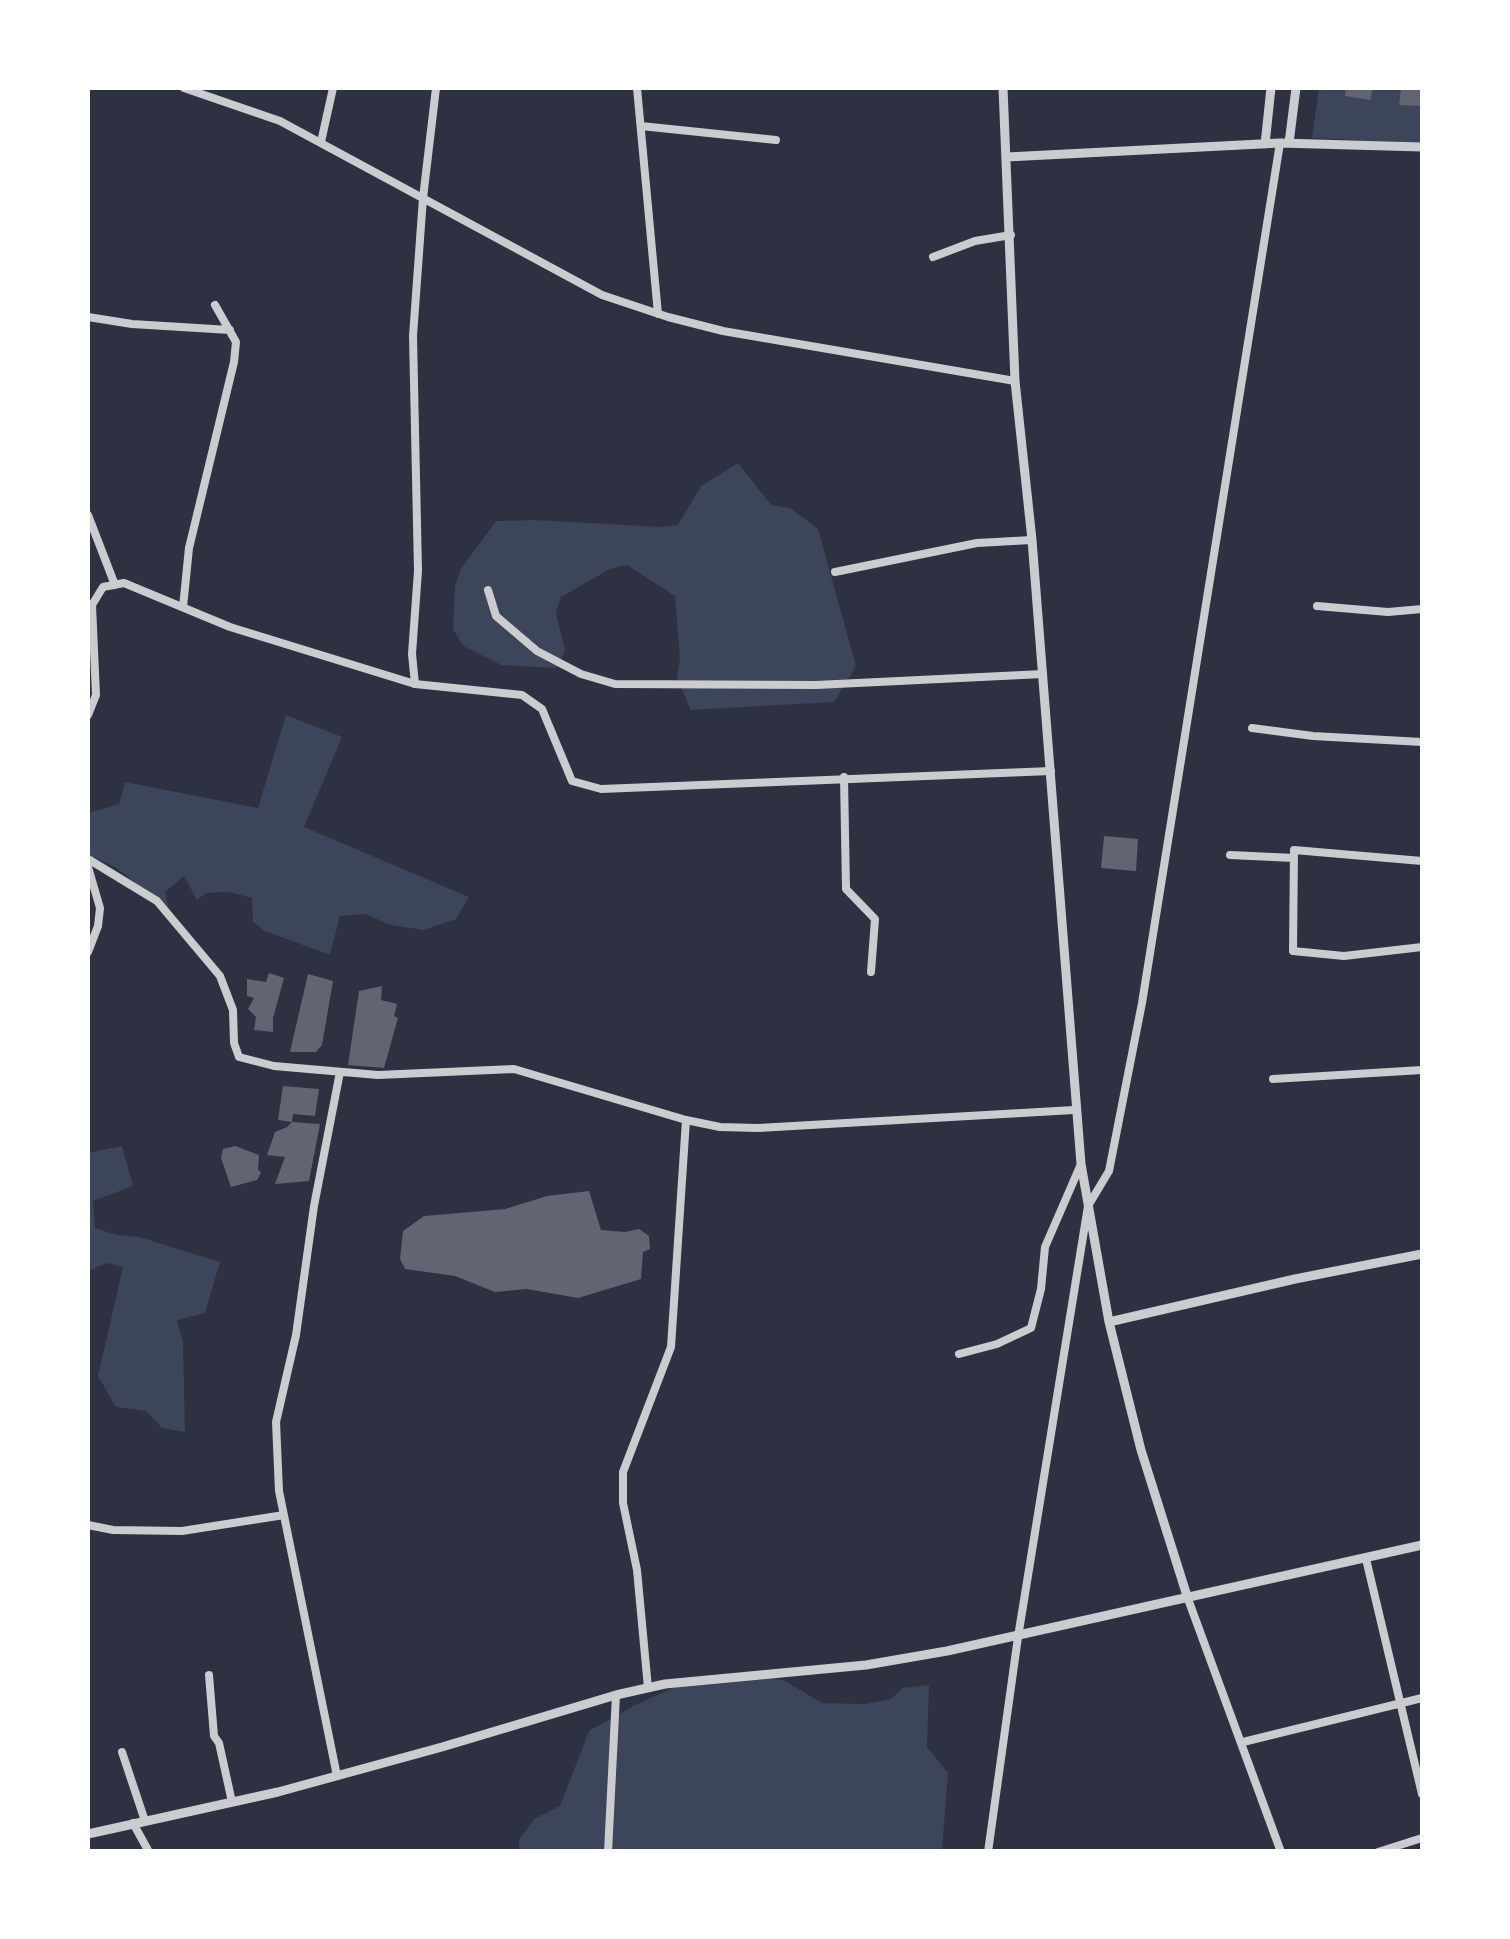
<!DOCTYPE html>
<style>
body{margin:0}
#map{position:relative;width:1510px;height:1939px;overflow:hidden;background:#2d3142;font-family:"Noto Sans",sans-serif}
canvas{display:block}
.frame{position:absolute;inset:0;border:90px solid #fff;pointer-events:none}
</style>
<div id="map">
<canvas width="1510" height="1939"></canvas>
<div class="frame"></div>
</div>
<script>
const g = document.querySelector('canvas').getContext('2d');
g.lineJoin = 'round';
function fill(path, color) { g.fillStyle = color; g.fill(path, 'evenodd'); }
const toPath = rows => new Path2D(rows.map(r => 'M' + r).join(''));
function stroke(path, color, width, dash) { g.strokeStyle = color; g.lineWidth = width; g.lineCap = dash ? 'butt' : 'round'; g.setLineDash(dash || []); g.stroke(path); }
fill(toPath([
 [1319,88,1422,88,1422,143,1312,138],
 [738,463,771,505,790,508,818,529,856,666,834,702,691,710,677,678,680,659,675,596,627,565,610,569,561,597,556,613,565,651,556,668,501,665,463,646,453,629,455,586,461,569,496,521,535,520,662,527,678,525,701,486],
 [286,715,342,737,304,827,469,897,456,919,424,930,391,925,365,914,340,916,330,955,265,931,253,922,252,898,229,892,206,893,197,900,184,876,165,892,170,912,117,868,88,855,88,813,119,804,125,782,258,808],
 [122,1146,133,1186,93,1201,95,1228,117,1235,139,1237,220,1262,205,1313,177,1320,183,1342,185,1432,162,1428,146,1411,116,1407,98,1376,123,1267,106,1263,88,1271,88,1153],
 [769,1677,785,1681,822,1703,865,1704,891,1699,902,1688,929,1685,927,1747,948,1773,942,1851,519,1852,519,1840,534,1819,560,1806,589,1731,635,1705,691,1680]
]), '#3c4559');
fill(toPath([
 [1346,88,1373,88,1370,100,1345,96],
 [1401,88,1422,88,1420,106,1399,105],
 [1104,836,1138,839,1136,871,1101,868],
 [269,973,284,978,273,1018,273,1032,254,1030,256,1017,248,1009,254,998,247,996,247,979,266,982],
 [308,974,333,981,322,1045,316,1052,290,1052],
 [382,986,381,1000,397,1004,394,1016,398,1018,384,1068,348,1065,359,991],
 [283,1086,319,1089,315,1116,293,1114,292,1122,278,1120],
 [292,1122,320,1124,309,1181,275,1184,285,1157,267,1155,275,1132,287,1127],
 [235,1146,259,1155,258,1169,261,1173,257,1180,231,1187,221,1158,223,1149],
 [589,1191,601,1230,625,1232,639,1229,649,1236,650,1249,643,1252,641,1279,578,1298,527,1289,495,1292,455,1276,405,1269,400,1259,403,1231,424,1216,505,1209,547,1196]
]), '#626471');
stroke(toPath([
 [184,88,280,121,602,295,668,317,723,331,1015,381],
 [637,88,658,314],
 [641,126,776,140],
 [321,142,333,88],
 [933,257,975,241,1011,235],
 [88,317,132,324,230,330],
 [88,515,115,585],
 [835,572,977,543,1032,540],
 [488,590,496,616,537,651,581,674,615,684,816,685,1043,674],
 [1317,606,1388,612,1422,609],
 [183,607,189,548,234,362,236,342,215,305],
 [415,684,412,654,418,571,413,336,423,198,436,88],
 [88,715,96,695,92,605,103,587,124,583,230,627,415,684,522,695,542,709,572,781,601,789,1051,771],
 [1252,728,1313,736,1422,742],
 [844,777,846,889,875,919,871,972],
 [1230,855,1294,858],
 [88,859,157,901,220,976,233,1010,234,1043,239,1057,274,1066,378,1075,514,1069,686,1120,720,1127,758,1128,1074,1110],
 [1422,861,1294,850,1293,951,1344,956,1422,947],
 [88,867,100,908,98,926,88,952],
 [1273,1079,1422,1070],
 [959,1354,997,1344,1031,1328,1041,1289,1045,1247,1081,1164],
 [88,1525,113,1530,182,1531,284,1515],
 [1366,1559,1422,1794],
 [1188,1599,1281,1852],
 [209,1675,214,1736,219,1743,232,1802],
 [648,1688,637,1570,623,1503,623,1472,671,1347,686,1120],
 [1243,1742,1422,1698],
 [122,1752,145,1821],
 [337,1776,279,1491,276,1422,296,1335,314,1206,340,1072],
 [133,1823,149,1852],
 [608,1852,616,1695],
 [988,1852,1018,1637,1088,1206,1109,1171,1142,1003,1280,143],
 [1378,1852,1422,1838]
]), '#caccd0', 8);
stroke(toPath([
 [1003,88,1015,381,1032,540,1081,1164,1109,1322,1141,1450,1188,1599],
 [1289,143,1296,88],
 [1265,144,1271,88],
 [1007,157,1280,143,1422,147],
 [1109,1322,1295,1279,1422,1254],
 [88,1834,278,1792,442,1747,616,1695,665,1684,866,1665,947,1651,1422,1545]
]), '#caccd0', 9);
</script>
